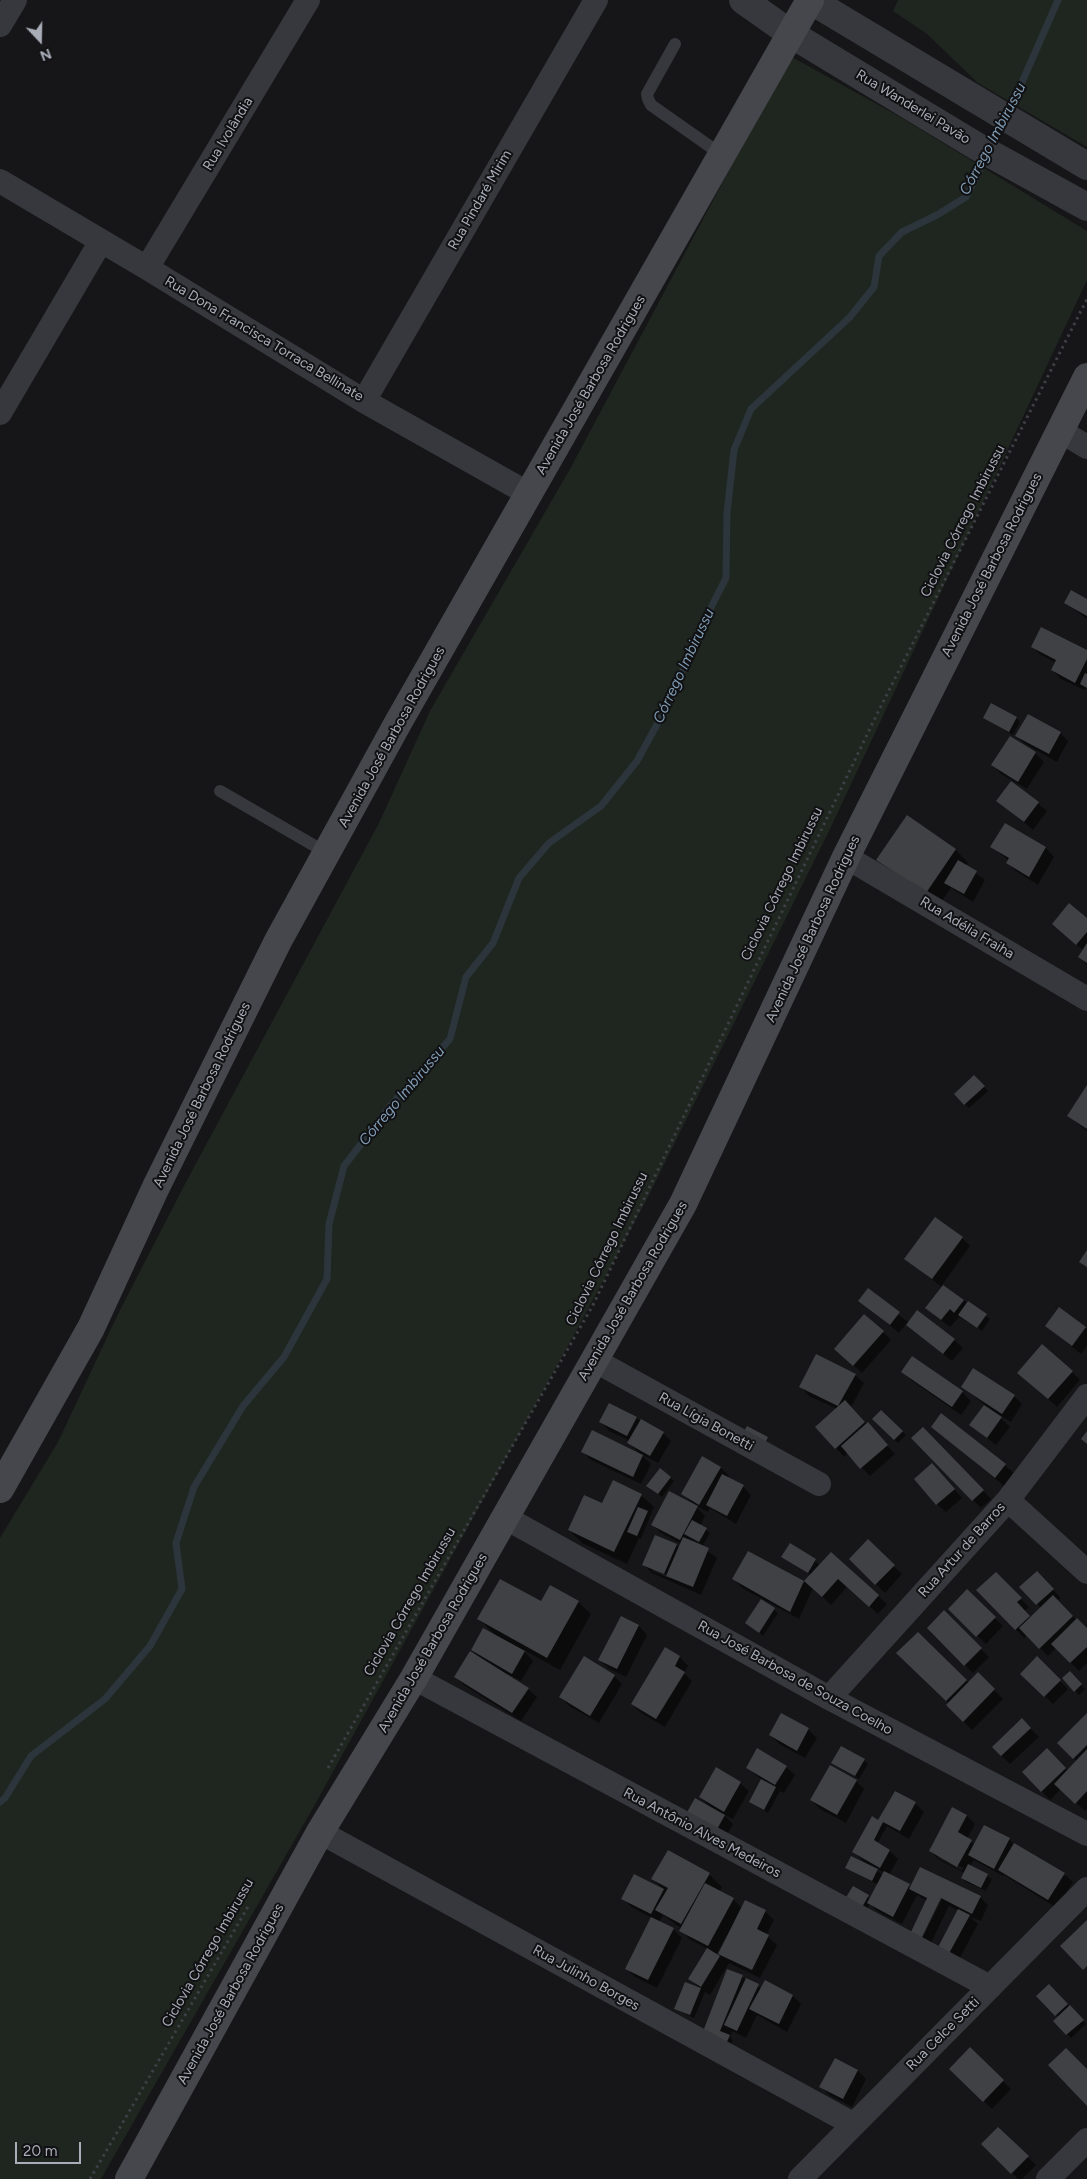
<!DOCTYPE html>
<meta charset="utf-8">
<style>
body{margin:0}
#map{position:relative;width:1087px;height:2179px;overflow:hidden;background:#161618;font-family:Figtree,sans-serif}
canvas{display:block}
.north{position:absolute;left:15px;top:15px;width:50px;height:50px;-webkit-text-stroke:4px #111113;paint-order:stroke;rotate:159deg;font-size:14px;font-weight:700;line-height:20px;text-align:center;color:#a8adb8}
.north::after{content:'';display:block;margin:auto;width:18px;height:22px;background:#a8adb8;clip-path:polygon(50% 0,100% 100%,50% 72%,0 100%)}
.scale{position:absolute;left:15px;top:2142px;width:66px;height:22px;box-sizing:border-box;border:2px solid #a8adb8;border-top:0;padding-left:6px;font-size:15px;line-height:18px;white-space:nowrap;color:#a8adb8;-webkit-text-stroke:4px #111113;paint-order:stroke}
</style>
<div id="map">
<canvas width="1087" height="2179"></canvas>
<div class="north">N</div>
<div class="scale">20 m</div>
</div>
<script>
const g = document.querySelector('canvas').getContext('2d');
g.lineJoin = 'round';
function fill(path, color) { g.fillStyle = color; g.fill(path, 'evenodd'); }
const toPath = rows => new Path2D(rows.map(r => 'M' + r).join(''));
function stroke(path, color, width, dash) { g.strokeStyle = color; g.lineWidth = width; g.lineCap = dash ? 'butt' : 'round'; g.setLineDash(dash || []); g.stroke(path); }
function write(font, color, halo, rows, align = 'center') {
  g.font = font + ' Figtree,sans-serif'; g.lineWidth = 4; g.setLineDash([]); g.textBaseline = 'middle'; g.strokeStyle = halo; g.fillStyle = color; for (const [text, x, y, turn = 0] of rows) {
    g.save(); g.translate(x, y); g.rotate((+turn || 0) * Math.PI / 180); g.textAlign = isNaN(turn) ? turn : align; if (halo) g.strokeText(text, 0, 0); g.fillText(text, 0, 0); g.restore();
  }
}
fill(toPath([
 [898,0,1087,0,1087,147,978,83,927,34,893,11],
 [790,56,902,118,1087,231,1087,280,831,827,648,1197,581,1322,313,1808,101,2179,0,2179,0,1538,58,1442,117,1316,186,1182,379,823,430,711,570,469]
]), '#1e261f');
fill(toPath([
 [1087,601,1087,619,1066,603],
 [1032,647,1087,652,1087,688,1084,690,1061,679,1052,670,1056,663,1041,655],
 [984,718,1016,718,1020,722,1013,735],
 [1060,733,1068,741,1057,762,1025,744,1017,736],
 [1010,738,1035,753,1044,762,1027,789,1001,774,993,765],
 [1012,783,1047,811,1033,830,998,801],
 [1005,825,1046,848,1054,857,1038,885,1016,871,1008,863,1009,861,992,847],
 [956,850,968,863,966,866,985,880,973,902,951,888,939,905,890,872,878,859],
 [1087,919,1087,965,1079,957,1084,951,1053,924],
 [974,1077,988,1091,969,1108,955,1094],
 [1087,1087,1087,1131,1068,1116],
 [962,1238,970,1246,942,1285,990,1319,982,1331,959,1317,950,1327,935,1316,927,1308,943,1288,906,1259],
 [868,1290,909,1323,954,1340,963,1348,952,1361,906,1324,899,1333,860,1301],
 [1059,1309,1087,1329,1087,1346,1081,1354,1046,1326],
 [883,1332,891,1340,862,1373,844,1357],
 [912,1357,962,1392,971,1401,961,1415,911,1380,902,1371],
 [1072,1372,1080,1380,1057,1407,1028,1381],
 [855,1375,864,1383,851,1407,895,1454,870,1476,848,1453,844,1457,817,1427,837,1409,809,1396,801,1387],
 [963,1387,1014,1396,1022,1404,1011,1422,997,1414,1010,1427,996,1445,971,1425,985,1405],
 [881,1412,906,1435,898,1443,874,1419],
 [942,1415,1014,1473,1004,1486,932,1427],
 [636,1418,663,1433,671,1441,658,1463,641,1454,651,1464,641,1484,591,1460,583,1452,640,1454,628,1442,630,1441,609,1431,601,1422],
 [923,1428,991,1499,981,1508,912,1438],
 [703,1457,721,1468,729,1476,728,1478,743,1486,751,1495,736,1524,710,1508,708,1512,696,1506,705,1516,700,1526,710,1533,702,1547,717,1558,701,1595,652,1573,644,1565,676,1545,679,1548,681,1544,661,1533,652,1524,693,1504,683,1494],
 [692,1540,701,1544,701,1546,691,1542],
 [652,1568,670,1576,669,1578,652,1571],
 [941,1474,962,1498,946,1512,937,1504],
 [670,1478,674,1481,662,1497,652,1489],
 [641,1495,654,1507,641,1539,639,1538,627,1564,582,1543,569,1530,602,1505],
 [868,1541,902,1574,885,1593,851,1559],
 [791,1545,820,1565,831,1554,887,1604,878,1614,847,1587,831,1605,813,1588,799,1619,742,1588,734,1579,749,1553,804,1583,811,1575,783,1557],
 [1036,1572,1061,1598,1057,1601,1087,1630,1087,1663,1079,1671,1056,1648,1048,1656,1027,1635,1024,1638,978,1590,996,1574,1029,1607,1024,1612,1031,1618,1041,1608,1021,1587],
 [967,1591,1003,1626,986,1644,949,1609],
 [762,1601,778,1613,763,1636,746,1623],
 [578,1602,591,1614,560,1670,522,1649,533,1661,521,1681,508,1674,507,1676,528,1689,537,1697,521,1721,464,1685,455,1677,479,1657,472,1650,494,1634,479,1619,541,1603],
 [944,1612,989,1657,973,1673,928,1628],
 [621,1618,639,1626,647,1635,626,1677,608,1668,600,1660],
 [918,1634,969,1683,978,1674,1003,1699,972,1730,947,1705,949,1703,898,1653],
 [665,1649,680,1657,688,1666,684,1673,692,1681,665,1727,641,1713,632,1704],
 [1037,1658,1068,1689,1053,1704,1022,1674],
 [1070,1673,1085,1689,1079,1695,1064,1679],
 [614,1676,622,1684,599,1723,569,1706,561,1697],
 [782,1715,808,1729,817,1738,805,1758,779,1744,771,1735],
 [1087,1715,1087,1809,1085,1811,1061,1789,1050,1800,1023,1772,1047,1750,1068,1771,1077,1762,1058,1743],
 [1022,1720,1039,1737,1010,1764,993,1747],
 [864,1760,868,1764,859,1779,833,1763],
 [786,1767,795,1775,784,1793,780,1791,768,1813,755,1805,751,1802,762,1780,747,1768],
 [856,1781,864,1789,846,1823,820,1809,811,1800],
 [740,1783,749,1791,733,1819,723,1814,733,1824,725,1838,696,1822,710,1807,700,1797],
 [895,1792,915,1803,924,1812,909,1839,887,1826,877,1844,890,1851,898,1859,889,1875,911,1888,921,1868,980,1897,988,1905,981,1921,970,1917,978,1924,956,1965,937,1950,959,1911,949,1906,929,1947,920,1942,911,1933,927,1901,917,1895,902,1924,877,1911,870,1904,865,1912,847,1899,854,1888,871,1899,878,1885,847,1867,852,1858,866,1864,854,1852,873,1818,884,1824,880,1819],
 [878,1869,884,1873,883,1876,877,1870],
 [942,1892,945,1893,922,1939,920,1938],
 [953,1808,967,1816,975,1824,967,1839,975,1845,1009,1839,1015,1845,1064,1874,1073,1882,1057,1908,1004,1875,1003,1876,974,1860,970,1866,992,1879,986,1891,966,1882,962,1878,964,1873,939,1860,930,1851],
 [938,1855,963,1868,962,1871,938,1858],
 [709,1874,722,1887,719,1892,733,1899,742,1908,765,1911,774,1920,766,1935,777,1945,760,1978,729,1963,710,1995,705,1992,694,2018,676,2009,700,1989,690,1979,708,1949,689,1939,682,1929,663,1915,659,1922,673,1929,682,1938,657,1988,635,1977,626,1968,652,1918,631,1907,623,1898,635,1875,664,1890,653,1879],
 [727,1935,729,1936,718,1956,716,1955],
 [742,1977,762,1989,765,1982,793,1996,801,2004,787,2032,757,2015,746,2038,732,2031,730,2037,733,2040,730,2047,708,2038],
 [1049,1986,1086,2024,1071,2038,1054,2021,1058,2017,1038,1996],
 [970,2049,1011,2089,992,2109,950,2069],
 [835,2059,858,2071,866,2079,852,2107,829,2095,821,2086],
 [998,2128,1036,2165,1022,2179,1018,2179,982,2144]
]), '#0007');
stroke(toPath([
 [1009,112,1058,0],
 [991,148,1004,122],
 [0,1802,5,1798,31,1756,105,1699,150,1646,182,1589,176,1543,194,1487,243,1406,284,1357,327,1279,329,1224,344,1166,392,1104,450,1039,466,977,493,943,519,878,549,843,601,806,637,761,672,697,697,635,726,578,727,513,734,450,751,409,850,317,874,287,879,256,902,232,937,215,966,197,986,157]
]), '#2c353c', 7);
fill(toPath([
 [1071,590,1087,599,1087,616,1064,603],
 [1041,627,1087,650,1087,659,1075,683,1051,670,1056,660,1031,647],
 [1085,673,1087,674,1087,688,1080,684],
 [991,703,1017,717,1009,732,983,718],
 [1028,714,1061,732,1049,754,1015,736],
 [1010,736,1036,752,1018,782,991,765],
 [1011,781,1039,802,1024,822,996,801],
 [907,815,956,849,926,893,876,860],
 [1005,823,1046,847,1029,877,1006,863,1009,858,990,847],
 [958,860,977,871,964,894,944,883],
 [1069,903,1087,918,1087,932,1076,945,1052,924],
 [1087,943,1087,963,1078,957],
 [974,1075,985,1086,964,1105,954,1094],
 [1087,1085,1087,1129,1067,1116],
 [935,1217,963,1237,932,1279,904,1259],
 [1087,1250,1087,1267,1079,1262],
 [943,1285,964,1300,954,1313,950,1309,941,1320,925,1308],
 [868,1288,900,1312,890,1325,858,1301],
 [968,1301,987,1314,977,1328,958,1315],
 [1059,1307,1086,1327,1072,1346,1045,1326],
 [917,1310,955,1339,943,1354,906,1325],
 [864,1314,884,1331,853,1366,834,1349],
 [1042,1344,1073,1371,1048,1399,1017,1373],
 [816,1354,856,1374,838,1406,799,1387],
 [912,1356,963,1391,952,1407,901,1372],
 [973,1368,1015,1395,1002,1414,961,1387],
 [845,1400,865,1422,835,1449,815,1427],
 [609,1403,637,1417,627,1436,599,1422],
 [984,1405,1002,1417,987,1438,969,1425],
 [881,1410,903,1431,894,1440,872,1419],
 [941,1413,1006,1464,995,1478,931,1427],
 [641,1419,664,1432,650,1456,627,1443],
 [868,1422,888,1445,860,1469,841,1446],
 [747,1426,768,1437,762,1449,740,1439],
 [923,1427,984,1490,972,1501,911,1438],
 [592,1430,643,1455,633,1477,581,1452],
 [1087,1431,1087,1444,1081,1439],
 [702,1456,721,1467,699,1505,681,1494],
 [932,1463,955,1489,936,1505,914,1479],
 [660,1468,671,1477,658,1494,646,1486],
 [722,1474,744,1485,727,1516,706,1505],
 [613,1480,642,1494,614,1552,568,1530,584,1495,602,1503],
 [669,1491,698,1506,680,1540,651,1525],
 [638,1507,648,1511,637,1536,627,1532],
 [692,1520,707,1528,699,1542,684,1534],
 [655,1535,677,1544,664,1574,642,1565],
 [683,1537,709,1548,693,1587,666,1576],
 [868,1539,895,1565,875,1585,849,1559],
 [790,1543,816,1559,808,1573,781,1557],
 [748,1551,804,1581,790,1612,732,1579],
 [831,1552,879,1595,869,1607,838,1579,822,1597,804,1581],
 [1037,1571,1054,1589,1036,1605,1019,1587],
 [996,1572,1022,1598,1017,1602,1030,1616,1015,1630,976,1590],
 [500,1579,541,1601,550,1585,579,1601,547,1658,477,1619],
 [967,1589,996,1617,976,1637,948,1609],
 [1053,1595,1073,1616,1039,1649,1019,1628],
 [761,1599,775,1608,759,1633,745,1623],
 [944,1610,982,1648,964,1666,927,1628],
 [621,1616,639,1625,617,1669,598,1660],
 [1077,1618,1087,1628,1087,1647,1070,1663,1051,1644],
 [483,1628,525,1651,512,1674,471,1650],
 [918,1632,967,1680,946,1701,896,1653],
 [665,1647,680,1656,675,1666,685,1672,656,1719,631,1704],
 [470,1651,529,1688,512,1713,454,1677],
 [584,1656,615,1675,590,1716,559,1697],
 [1037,1656,1061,1680,1044,1697,1020,1674],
 [1070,1671,1082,1684,1074,1692,1062,1678],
 [978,1672,995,1689,963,1722,946,1705],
 [781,1713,809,1728,797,1751,769,1735],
 [1087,1713,1087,1745,1073,1759,1057,1743],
 [1022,1718,1031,1728,1001,1756,992,1747],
 [841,1746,865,1759,855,1776,831,1763],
 [757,1748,787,1766,775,1785,746,1768],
 [1047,1748,1066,1768,1041,1792,1022,1772],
 [1087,1749,1087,1791,1075,1804,1054,1784],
 [830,1765,857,1780,837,1815,810,1800],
 [716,1767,741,1782,724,1812,699,1797],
 [761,1779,776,1787,764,1810,749,1802],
 [895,1791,916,1802,900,1831,883,1822,874,1840,890,1850,880,1868,852,1852,872,1816,878,1820],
 [695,1798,725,1815,716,1831,686,1814],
 [952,1807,967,1815,958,1832,972,1840,957,1867,929,1851],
 [984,1825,1010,1838,994,1869,968,1855],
 [1014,1843,1065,1873,1048,1900,998,1870],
 [668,1850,710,1873,681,1924,655,1910,668,1888,651,1879],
 [851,1856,878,1869,872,1881,845,1868],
 [968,1864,988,1874,981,1888,961,1878],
 [920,1867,981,1896,972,1914,941,1898,921,1939,910,1934,927,1898,909,1889],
 [884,1871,910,1884,893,1917,867,1903],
 [634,1874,664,1889,651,1914,621,1899],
 [705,1883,734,1898,708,1946,679,1931],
 [853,1886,869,1895,861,1909,845,1899],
 [745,1900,766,1910,757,1929,769,1935,752,1970,718,1954],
 [958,1909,970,1915,947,1957,936,1951],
 [651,1917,674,1928,648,1980,625,1969],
 [1087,1920,1087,1966,1083,1970,1060,1946],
 [707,1948,720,1956,701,1987,688,1979],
 [727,1969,743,1975,720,2031,730,2035,726,2044,702,2034],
 [746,1978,759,1984,737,2031,724,2025],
 [765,1980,793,1995,779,2024,749,2009],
 [685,1982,701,1988,690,2015,674,2009],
 [1049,1984,1068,2004,1055,2016,1036,1996],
 [1070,2005,1084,2020,1066,2035,1053,2021],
 [970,2047,1004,2080,983,2102,949,2069],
 [1066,2048,1087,2069,1087,2106,1048,2065],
 [835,2058,858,2070,843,2099,819,2087],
 [998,2127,1029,2156,1011,2174,981,2144]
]), '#404145');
stroke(toPath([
 [328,1768,593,1305,876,716,1087,299],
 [90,2179,249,1905]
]), '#3d3f44', 3, [2.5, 4]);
stroke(toPath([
 [675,44,647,94,648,99,651,105,722,155],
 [220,791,327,853]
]), '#37383d', 12);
stroke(toPath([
 [0,25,15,0],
 [0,181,147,268,364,401,529,494],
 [147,268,308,0],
 [364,401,596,0],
 [0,413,101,241],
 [1059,430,1087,447],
 [846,857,1087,999],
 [594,1360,819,1484],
 [1008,1500,1087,1572],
 [506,1518,829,1698,1087,1834],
 [414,1678,990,1987],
 [829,1698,1008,1500,1087,1396],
 [320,1832,853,2124],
 [800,2179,1087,1889],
 [1048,2179,1087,2140]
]), '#37383d', 24);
stroke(toPath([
 [743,0,791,34,978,147,1087,207],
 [810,0,1087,166]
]), '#37383d', 28);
stroke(toPath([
 [0,1489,91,1328,156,1187,278,941,399,721,810,0],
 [129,2179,320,1832,414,1678,683,1204,846,857,1087,377]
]), '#45474d', 28);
write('14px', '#a8adb8', '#111113', [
 ["Rua Wanderlei Pavão",913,107,31],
 ["Rua Ivolândia",228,134,-59],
 ["Rua Pindaré Mirim",480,200,-60],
 ["Rua Dona Francisca Torraca Bellinate",264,339,31],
 ["Avenida José Barbosa Rodrigues",591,385,-60],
 ["Ciclovia Córrego Imbirussu",963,521,-63],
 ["Avenida José Barbosa Rodrigues",992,565,-63],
 ["Avenida José Barbosa Rodrigues",392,737,-61],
 ["Ciclovia Córrego Imbirussu",782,884,-64],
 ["Rua Adélia Fraiha",967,928,31],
 ["Avenida José Barbosa Rodrigues",813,929,-65],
 ["Avenida José Barbosa Rodrigues",202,1095,-64],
 ["Ciclovia Córrego Imbirussu",607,1249,-64],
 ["Avenida José Barbosa Rodrigues",633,1291,-60],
 ["Rua Lígia Bonetti",706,1422,29],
 ["Rua Artur de Barros",962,1550,-48],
 ["Ciclovia Córrego Imbirussu",410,1602,-60],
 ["Avenida José Barbosa Rodrigues",433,1643,-60],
 ["Rua José Barbosa de Souza Coelho",795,1678,29],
 ["Rua Antônio Alves Medeiros",702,1833,28],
 ["Ciclovia Córrego Imbirussu",208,1953,-60],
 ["Rua Julinho Borges",586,1978,29],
 ["Avenida José Barbosa Rodrigues",231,1994,-61],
 ["Rua Celce Setti",943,2034,-45]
]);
write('italic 15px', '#7f9bb3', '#111113', [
 ["Córrego Imbirussu",993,139,-62],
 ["Córrego Imbirussu",684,666,-65],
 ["Córrego Imbirussu",402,1096,-50]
]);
</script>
